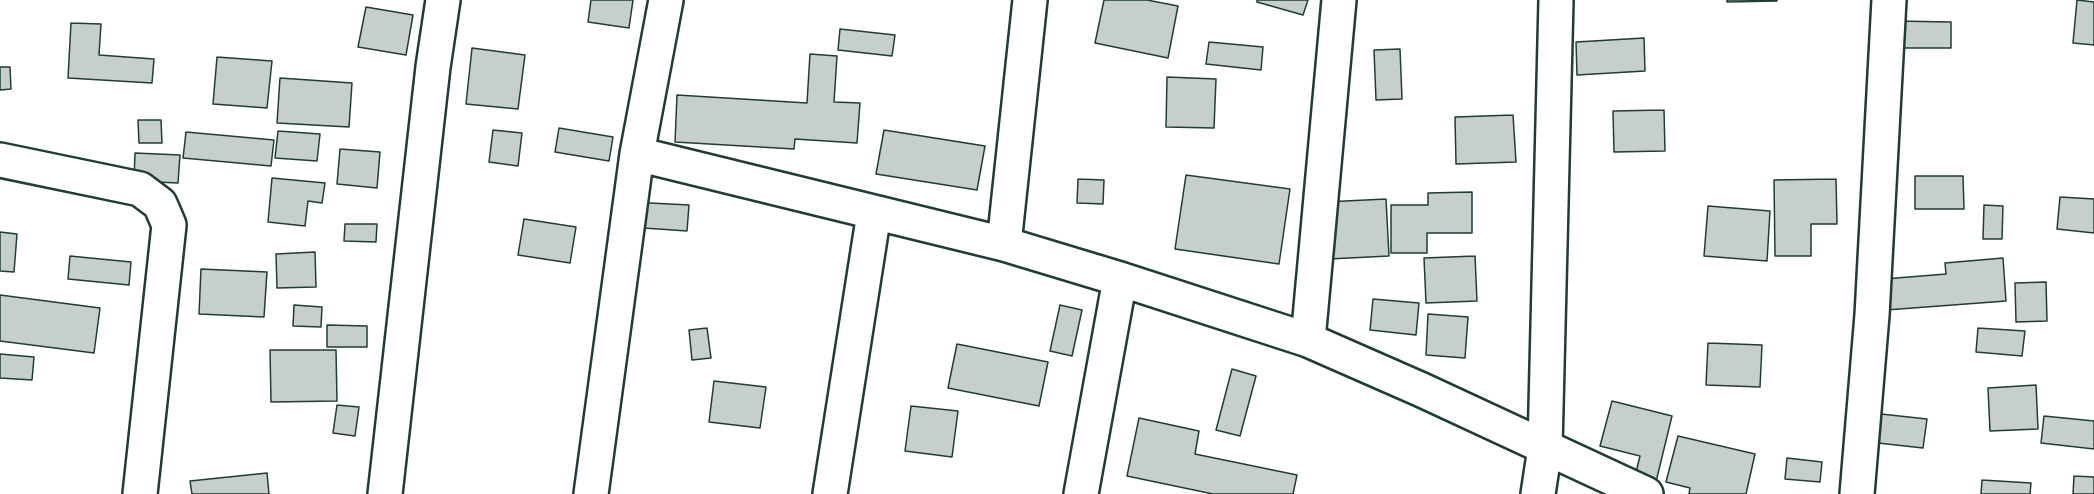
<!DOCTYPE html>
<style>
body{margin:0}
canvas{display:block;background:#fff}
</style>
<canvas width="2094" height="494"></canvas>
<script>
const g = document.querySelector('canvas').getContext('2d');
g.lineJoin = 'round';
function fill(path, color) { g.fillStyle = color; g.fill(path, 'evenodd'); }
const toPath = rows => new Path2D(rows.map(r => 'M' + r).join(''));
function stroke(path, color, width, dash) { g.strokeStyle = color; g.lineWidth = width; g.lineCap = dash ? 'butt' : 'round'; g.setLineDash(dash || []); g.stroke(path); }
const building = toPath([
 [591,0,633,0,629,28,588,22,591,0],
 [1104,0,1147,0,1178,6,1168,58,1095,43,1104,0],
 [1257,0,1308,0,1303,15,1257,2,1257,0],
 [1727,0,1777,0,1777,1,1727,2,1727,0],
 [2077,0,2094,2,2094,45,2073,43,2077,0],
 [366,7,413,15,406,55,358,47,366,7],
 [1895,21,1951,22,1951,48,1895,48,1895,21],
 [71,23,101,24,99,55,154,59,152,83,68,78,71,23],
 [840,29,895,35,892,56,838,50,840,29],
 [1644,38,1645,71,1577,75,1576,42,1644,38],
 [1209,42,1263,47,1261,70,1206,64,1209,42],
 [472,48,525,55,518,109,466,104,472,48],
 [1400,49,1402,99,1376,100,1374,50,1400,49],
 [810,54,837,56,834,102,860,103,857,143,795,139,794,149,675,142,677,95,807,103,810,54],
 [217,57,272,61,267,108,213,104,217,57],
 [0,67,10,67,11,89,0,90,0,67],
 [1167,77,1216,79,1214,128,1166,127,1167,77],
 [280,78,352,83,349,127,277,123,280,78],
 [1664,110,1665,151,1614,152,1613,111,1664,110],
 [1513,115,1516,162,1456,164,1455,117,1513,115],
 [138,120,161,120,162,143,139,143,138,120],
 [559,128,613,137,609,161,555,152,559,128],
 [493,130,522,133,518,166,489,162,493,130],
 [884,130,985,146,977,190,876,174,884,130],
 [278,131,320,134,317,161,275,158,278,131],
 [186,132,274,140,271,166,183,158,186,132],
 [340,149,380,152,377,188,337,184,340,149],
 [135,153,180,155,178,183,134,181,135,153],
 [1186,175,1290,189,1279,264,1175,249,1186,175],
 [1915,176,1963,176,1964,209,1915,209,1915,176],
 [272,178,325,183,322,203,308,201,305,226,268,222,272,178],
 [1078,179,1104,180,1103,204,1077,203,1078,179],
 [1836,179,1837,224,1811,224,1811,256,1775,256,1774,180,1836,179],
 [1472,192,1472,233,1427,233,1427,253,1391,253,1391,205,1428,205,1428,193,1472,192],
 [2060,197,2094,199,2094,233,2057,229,2060,197],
 [1386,199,1389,256,1329,259,1325,202,1386,199],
 [631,202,689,205,687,231,629,227,631,202],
 [1984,205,2003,206,2002,239,1983,239,1984,205],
 [1708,206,1770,211,1767,261,1704,256,1708,206],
 [524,219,576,227,570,263,518,255,524,219],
 [345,224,377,224,376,242,344,241,345,224],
 [0,232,17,234,14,272,0,271,0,232],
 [315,252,316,287,277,288,276,254,315,252],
 [70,256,131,262,129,285,68,279,70,256],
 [1475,256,1477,301,1426,303,1424,258,1475,256],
 [2003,258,2006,301,1886,310,1884,279,1946,274,1945,263,2003,258],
 [201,269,267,272,264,317,199,314,201,269],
 [2046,282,2047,321,2016,322,2015,283,2046,282],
 [0,295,100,308,94,353,0,341,0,295],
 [1373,299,1419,303,1416,335,1370,330,1373,299],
 [294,305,322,307,321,327,293,326,294,305],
 [1060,305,1082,310,1072,356,1050,351,1060,305],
 [1428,314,1468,317,1465,358,1426,355,1428,314],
 [327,325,367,326,367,347,327,347,327,325],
 [707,328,711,358,692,360,689,330,707,328],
 [1978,328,2025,331,2022,356,1976,352,1978,328],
 [1708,343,1762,345,1760,387,1706,385,1708,343],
 [957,344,1048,362,1039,406,948,388,957,344],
 [270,350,336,350,337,401,271,402,270,350],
 [0,354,34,357,32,380,0,378,0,354],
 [1232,369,1256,376,1240,436,1216,430,1232,369],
 [714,381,766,387,760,428,709,422,714,381],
 [2036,385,2038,429,1990,431,1988,388,2036,385],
 [1612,401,1672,416,1653,494,1631,493,1640,456,1600,446,1612,401],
 [337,405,359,407,355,436,333,433,337,405],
 [911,406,958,411,952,457,905,451,911,406],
 [1881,414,1927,419,1923,448,1878,443,1881,414],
 [2044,416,2094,421,2094,449,2041,443,2044,416],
 [1139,418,1199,431,1195,454,1297,475,1293,494,1213,494,1127,476,1139,418],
 [1678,436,1755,454,1746,494,1689,494,1690,488,1666,482,1678,436],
 [1787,458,1822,462,1820,482,1785,479,1787,458],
 [267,473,269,494,192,494,190,481,267,473],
 [2074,476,2094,477,2094,494,2073,494,2074,476],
 [1982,480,2031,483,2030,494,1981,494,1982,480]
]);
fill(building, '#c7cfcc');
stroke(building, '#1f3d34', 1.5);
const minor = toPath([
 [637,154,1004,244,1120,279,1308,340,1422,390,1646,494],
 [0,160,140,189,160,204,169,225,140,494],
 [1004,244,1030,0],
 [1308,340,1339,0],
 [385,494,433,67,443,0],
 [591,494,637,154,666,0],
 [830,494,874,213],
 [1081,494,1120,279],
 [1538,494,1545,448,1556,0],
 [1857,494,1872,315,1889,0]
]);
stroke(minor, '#1f3d34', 38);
stroke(minor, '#fff', 33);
</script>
